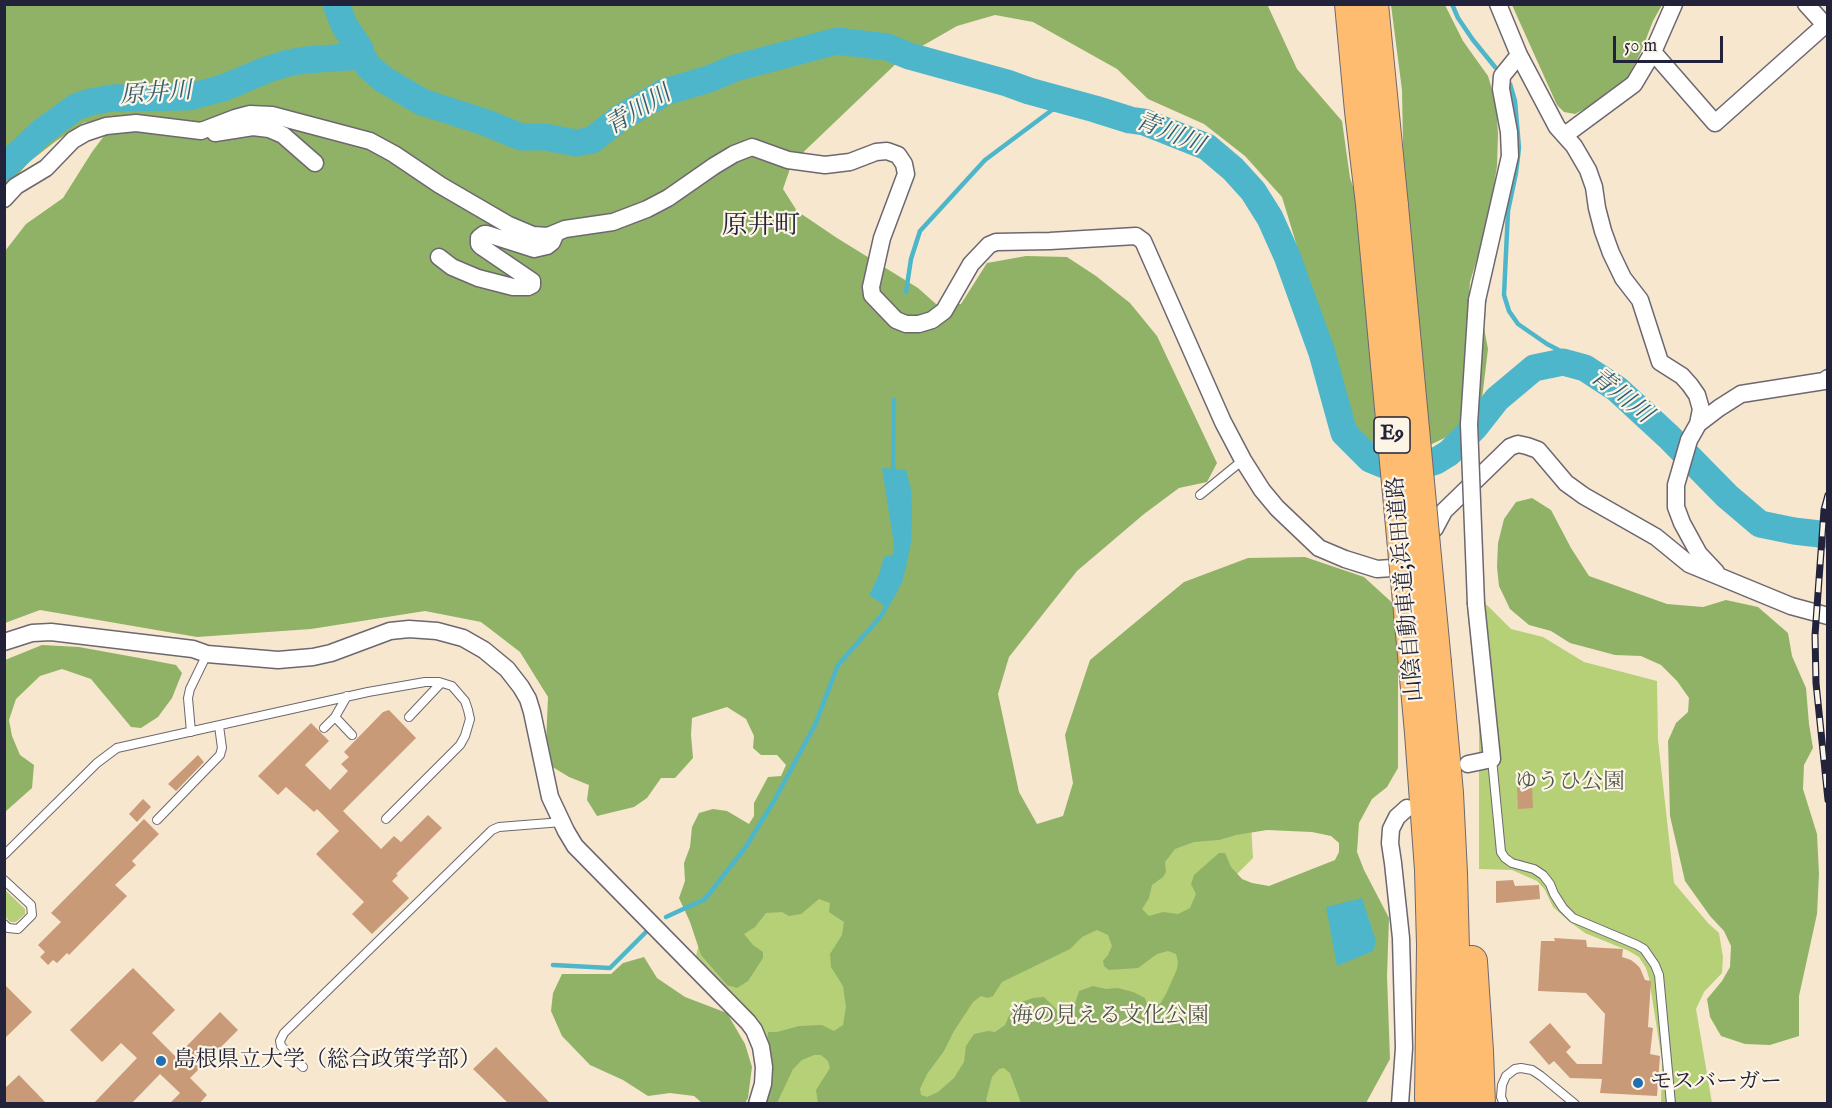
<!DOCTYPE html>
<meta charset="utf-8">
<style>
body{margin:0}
#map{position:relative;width:1832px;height:1108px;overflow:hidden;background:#f7e7cf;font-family:"IM FELL English",serif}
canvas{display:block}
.frame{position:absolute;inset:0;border:6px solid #22223b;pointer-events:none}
.scale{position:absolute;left:1613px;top:36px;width:110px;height:27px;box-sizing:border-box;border:3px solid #22223b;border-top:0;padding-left:8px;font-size:18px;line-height:21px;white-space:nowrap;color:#22223b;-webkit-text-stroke:4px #fcf5e5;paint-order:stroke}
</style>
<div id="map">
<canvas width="1832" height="1108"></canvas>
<div class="frame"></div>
<div class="scale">50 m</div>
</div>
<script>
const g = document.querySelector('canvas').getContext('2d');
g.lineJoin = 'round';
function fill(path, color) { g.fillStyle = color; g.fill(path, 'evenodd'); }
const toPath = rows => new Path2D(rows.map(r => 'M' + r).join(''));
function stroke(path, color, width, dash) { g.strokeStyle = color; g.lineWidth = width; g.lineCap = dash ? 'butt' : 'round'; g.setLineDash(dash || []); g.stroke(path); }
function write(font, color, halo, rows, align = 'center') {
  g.font = font + ' "IM FELL English","Noto Serif JP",serif'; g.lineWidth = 4.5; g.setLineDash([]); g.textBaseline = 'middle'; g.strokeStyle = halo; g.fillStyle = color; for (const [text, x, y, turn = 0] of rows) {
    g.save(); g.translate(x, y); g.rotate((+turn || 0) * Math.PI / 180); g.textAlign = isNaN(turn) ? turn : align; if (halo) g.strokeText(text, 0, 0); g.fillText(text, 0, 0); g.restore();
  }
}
fill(toPath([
 [1487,605,1511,629,1543,637,1584,662,1657,681,1658,740,1674,883,1708,923,1719,933,1723,957,1722,973,1704,992,1696,1009,1712,1103,1661,1103,1662,1061,1649,978,1646,968,1639,957,1629,951,1585,933,1570,922,1553,907,1545,890,1537,881,1512,870,1479,869,1479,722,1467,607],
 [1251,824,1253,858,1234,877,1201,1103,768,1103,772,1053,759,1020,696,956,701,936,712,918,1172,830],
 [4,889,25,909,25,914,16,922,10,922,5,916]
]), '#b5d076');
fill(toPath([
 [1267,4,1297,69,1342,121,1350,178,1360,207,1404,197,1402,90,1391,5,1445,5,1463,41,1488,76,1496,103,1498,134,1497,166,1489,219,1470,282,1468,309,1484,328,1488,349,1482,399,1457,432,1405,457,1384,456,1365,443,1351,431,1344,400,1282,197,1245,156,1204,124,1148,99,1117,69,1033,22,995,15,957,26,903,57,792,163,783,189,797,211,837,238,918,288,936,304,961,304,987,263,1026,256,1067,257,1096,276,1130,303,1157,336,1217,463,1207,482,1179,488,1144,514,1077,571,1009,657,998,694,1019,792,1037,824,1063,816,1073,783,1065,735,1090,660,1184,582,1248,558,1305,557,1364,577,1398,608,1398,768,1387,787,1372,799,1359,823,1357,852,1364,870,1389,918,1387,976,1390,1059,1366,1103,1021,1103,1010,1073,1004,1068,999,1069,992,1077,986,1100,988,1103,818,1103,816,1090,830,1068,828,1061,821,1055,814,1055,802,1060,793,1069,777,1103,764,1103,768,1032,777,1032,799,1026,822,1025,834,1031,843,1025,846,1007,843,986,831,967,830,954,842,935,844,922,829,912,830,903,819,899,801,914,789,916,782,912,766,913,755,927,744,934,753,945,763,952,763,958,748,981,737,988,727,985,701,955,690,922,679,898,685,881,684,863,690,847,692,827,699,813,713,809,727,811,749,824,754,816,754,803,768,777,781,776,786,765,777,755,761,755,753,748,754,736,746,719,727,707,692,718,691,735,693,758,675,778,661,778,647,798,634,807,597,816,587,800,589,785,569,777,551,766,546,744,548,697,520,652,481,622,425,611,311,629,197,637,40,610,5,623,5,251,26,224,63,198,92,152,104,136,113,117,83,123,56,141,29,162,5,189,5,5],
 [1267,830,1312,832,1331,836,1339,843,1339,852,1335,860,1269,886,1252,883,1242,879,1231,867,1225,853,1219,853,1194,875,1191,884,1196,894,1190,908,1178,914,1163,912,1149,916,1142,909,1149,898,1152,885,1163,877,1166,872,1165,862,1175,849,1194,842,1219,840,1236,835],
 [1097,930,1108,935,1112,946,1108,955,1103,961,1104,966,1109,970,1138,968,1157,954,1168,951,1176,954,1178,962,1177,969,1166,994,1160,1004,1150,1007,1147,1004,1145,998,1133,992,1118,988,1106,989,1093,986,1079,991,1073,1010,1067,1013,1059,1012,1044,997,1033,998,1019,1003,1009,1016,1005,1025,995,1032,988,1031,974,1034,966,1046,964,1062,954,1078,938,1092,927,1097,921,1095,920,1089,927,1074,944,1051,954,1031,973,1002,981,996,988,998,993,996,1002,982,1070,949,1082,937],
 [1512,5,1662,5,1653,21,1641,52,1626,81,1596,103,1575,114,1564,112,1557,105],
 [1532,498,1551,510,1571,548,1589,576,1667,604,1703,607,1726,600,1758,607,1788,633,1792,656,1806,688,1809,724,1813,748,1804,765,1803,789,1817,834,1819,874,1817,914,1799,996,1799,1036,1770,1045,1745,1044,1721,1036,1710,1017,1707,999,1722,981,1730,967,1731,946,1724,931,1710,916,1685,881,1670,816,1668,741,1676,723,1688,712,1689,698,1677,681,1661,665,1641,656,1615,655,1570,643,1551,631,1529,625,1510,609,1499,586,1497,567,1498,543,1504,519,1516,502],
 [42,645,79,647,145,659,176,665,182,673,172,698,158,717,141,728,131,727,91,679,62,669,40,676,16,699,9,720,12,736,20,755,34,765,32,788,5,812,5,660],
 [644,957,657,978,685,997,727,1013,745,1044,752,1067,748,1098,745,1103,702,1103,694,1096,670,1093,648,1096,623,1080,590,1065,562,1036,551,1011,553,993,562,974,611,974,623,963]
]), '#90b267');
fill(toPath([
 [882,468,906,470,911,489,912,514,911,543,906,567,902,583,888,608,869,595,878,577,884,557,894,554,893,538],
 [1362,898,1376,941,1373,951,1337,966,1326,907]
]), '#4db6ca');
stroke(toPath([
 [1452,4,1458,18,1473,40,1495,67],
 [1510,84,1515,101,1519,148,1516,173,1508,211,1504,295,1509,311,1518,324,1547,344,1576,359,1585,368],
 [906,292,911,259,920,231,985,160,1064,101],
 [893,474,894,400],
 [666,917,705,899,745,848,774,801,815,725,838,665,882,615,888,603],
 [553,965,610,968,646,932]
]), '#4db6ca', 4.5);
stroke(toPath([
 [336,4,344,25,360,49,362,56,368,66,383,79,422,102,487,123,521,137,545,137,576,143,592,140,620,118,665,92,709,79,735,68,837,41,887,47,909,56,1007,83,1029,91,1095,109,1130,120,1144,122,1207,147,1233,169,1253,191,1270,218,1287,256,1322,353,1344,433,1370,459,1382,464,1407,470,1436,461,1449,453,1475,427,1497,399,1534,368,1563,362,1585,368,1617,389,1669,437,1727,496,1760,524,1794,531,1828,535],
 [4,167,44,130,76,107,90,102,112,98,189,97,223,88,266,70,288,63,306,60,362,56]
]), '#4db6ca', 27);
fill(toPath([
 [389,710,416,738,343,811,381,849,394,836,401,842,428,815,442,828,396,874,398,875,392,881,409,898,372,934,352,914,364,902,316,854,339,831,317,809,314,812,286,787,278,795,258,776,311,723,329,741,305,765,330,790,348,771,341,764,349,757,344,752,383,712],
 [198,755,204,762,176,791,168,784],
 [1532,786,1533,808,1518,809,1517,787],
 [143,799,151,807,137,822,129,814],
 [144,819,159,834,132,861,136,865,115,885,127,896,69,955,67,953,57,963,53,960,48,965,40,957,45,952,38,945,61,922,51,913],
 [1513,880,1515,886,1539,885,1540,899,1496,903,1496,881],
 [1554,938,1586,940,1587,947,1623,949,1622,957,1631,960,1636,964,1640,968,1645,980,1651,981,1648,1027,1653,1028,1650,1054,1660,1056,1657,1096,1600,1093,1602,1079,1570,1078,1554,1061,1549,1065,1529,1042,1550,1023,1571,1047,1566,1052,1577,1064,1602,1064,1605,1014,1586,993,1538,991,1541,941,1555,941],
 [133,968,175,1010,152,1033,176,1057,220,1012,238,1030,190,1078,207,1095,199,1104,169,1104,180,1093,160,1074,131,1104,93,1104,137,1058,121,1043,102,1062,70,1030],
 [4,984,32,1012,4,1039],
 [496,1047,551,1104,509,1104,473,1069],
 [19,1075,47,1104,4,1104,4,1089]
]), '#c99a77');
const lane = toPath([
 [1200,495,1243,460],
 [335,717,352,735],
 [409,717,441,683],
 [324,728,335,717,347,696],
 [191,732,188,698,190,689,207,654],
 [1492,759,1501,852,1505,858,1512,863,1534,869,1543,875,1550,884,1554,894,1563,908,1573,918,1637,945,1644,949,1655,965,1659,975,1671,1104],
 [157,820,220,755,222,748,219,726],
 [4,855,97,763,117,748,368,692,425,682,439,682,452,686,465,701,468,710,470,719,465,736,460,745,386,819],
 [4,880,31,905,32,915,18,929,8,928,4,924],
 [303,1067,281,1046,280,1041,284,1033,492,830,499,827,562,822],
 [1504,1104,1501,1097,1502,1085,1506,1076,1515,1069,1521,1068,1532,1070,1541,1076,1575,1104]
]);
const street = toPath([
 [1498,4,1519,55,1557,127,1574,146,1588,170,1594,187,1597,208,1603,231,1611,253,1623,278,1640,300,1660,362,1682,376,1690,385,1697,395,1701,409,1698,424,1689,440,1676,485,1676,507,1682,523,1699,554,1716,572],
 [1674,4,1653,52,1715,123,1825,25,1806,4],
 [215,133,253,127,269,129,283,135,315,163],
 [1565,135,1634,84,1653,52],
 [4,199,16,186,46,168,73,140,85,133,106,126,136,123,201,131,235,118,250,114,272,115,370,141,394,154,440,185,507,224,533,235,548,236,565,229,613,222,647,209,668,198,714,166,734,154,752,147,788,160,825,165,850,162,876,152,887,151,898,155,904,164,906,174,882,238,871,287,872,295,896,320,906,324,919,324,932,320,944,311,971,264,989,245,996,242,1050,241,1136,236,1143,241,1223,422,1243,460,1262,490,1277,508,1319,548,1345,559,1377,569,1392,568,1406,556],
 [439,257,452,267,478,278,513,287,528,287,532,285,532,281,482,247,479,244,479,238,484,234,487,234,534,249,547,246,552,242,556,233],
 [1477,300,1510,156,1509,132,1501,89,1502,76,1519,55],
 [1698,424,1719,408,1741,394,1824,381,1828,378],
 [1425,538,1435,528,1444,511,1510,447,1518,444,1527,446,1538,450,1566,483,1584,496,1656,537,1689,564,1791,606,1828,616],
 [4,642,32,633,51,632,193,649,207,654,278,660,313,657,331,653,390,631,409,629,437,631,463,638,484,650,507,669,521,687,528,699,532,712,550,797,566,831,575,846,748,1022,754,1030,761,1047,764,1067,763,1084,757,1104],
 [1468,764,1492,759,1476,604],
 [1400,1104,1404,1048,1401,938,1393,863,1390,843,1391,829,1397,817,1407,808]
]);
const highway = toPath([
 [1350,4,1360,111,1371,204],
 [1373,4,1393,206],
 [1436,663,1448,793,1452,873,1454,949,1451,1104],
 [1414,666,1420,733,1430,870,1432,945,1430,1098],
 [1472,961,1478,1051,1480,1104]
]);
stroke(lane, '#6d676f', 10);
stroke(street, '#6d676f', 19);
stroke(highway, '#6d676f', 32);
stroke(lane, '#fff', 8);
stroke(street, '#fff', 16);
stroke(highway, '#fdbc70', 30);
const rail = toPath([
 [1828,495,1824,510,1815,635,1816,683,1828,800]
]);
stroke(rail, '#22223b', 7);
stroke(rail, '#fcf5e5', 4.5, [14]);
const streetBridge = toPath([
 [1476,604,1469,424,1477,300]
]);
const highwayBridge = toPath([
 [1371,204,1414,666],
 [1393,206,1436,663]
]);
stroke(streetBridge, '#6d676f', 19, []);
stroke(highwayBridge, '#6d676f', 32, []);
stroke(streetBridge, '#fff', 16);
stroke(highwayBridge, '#fdbc70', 30);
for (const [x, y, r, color] of [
 [161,1061,6,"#1f6fb2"],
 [1638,1083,6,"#1f6fb2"]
]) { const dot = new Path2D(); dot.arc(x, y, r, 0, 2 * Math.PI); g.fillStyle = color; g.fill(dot); stroke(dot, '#fcf5e5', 2); }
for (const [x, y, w] of [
 [1392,435,36]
]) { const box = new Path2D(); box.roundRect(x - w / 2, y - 18, w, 36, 4.5); g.fillStyle = '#fcf5e5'; g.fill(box); stroke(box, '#22223b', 1.5); }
write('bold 21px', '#22223b', null, [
 ["E9",1392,435]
]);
write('22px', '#22223b', '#fcf5e5', [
 ["山陰自動車道;浜田道路",1407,589,-95]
]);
write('22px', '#4e564d', '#fcf5e5', [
 ["ゆうひ公園",1570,783],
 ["海の見える文化公園",1110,1017]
]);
write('22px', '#22223b', '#fcf5e5', [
 ["島根県立大学（総合政策学部）",173,1061],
 ["モスバーガー",1650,1083]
], 'left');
write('italic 24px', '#335d74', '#fcf5e5', [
 ["原井川",156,95,-4],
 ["青川川",639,112,-31],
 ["青川川",1169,135,22],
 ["青川川",1620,397,39]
]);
write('26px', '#22223b', '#fcf5e5', [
 ["原井町",761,228]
]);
</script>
